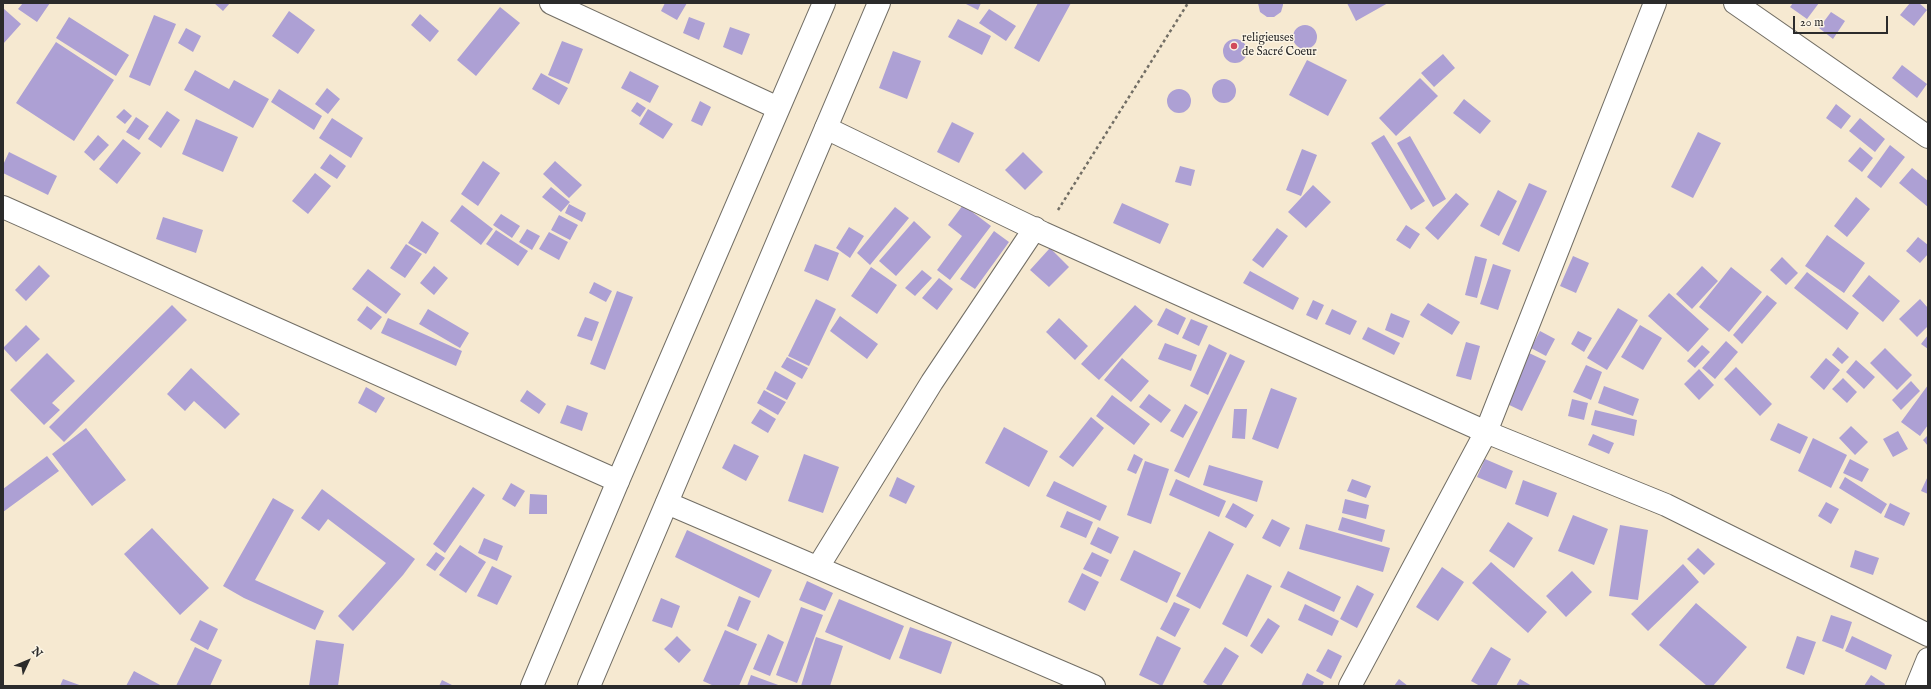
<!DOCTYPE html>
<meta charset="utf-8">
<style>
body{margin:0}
#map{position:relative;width:1931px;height:689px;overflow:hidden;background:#f6e9d1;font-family:"IM FELL English",serif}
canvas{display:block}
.frame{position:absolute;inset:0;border:4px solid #2b2b2b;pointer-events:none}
.north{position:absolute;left:8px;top:641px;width:40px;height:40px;-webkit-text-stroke:3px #fcf5e5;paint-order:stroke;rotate:46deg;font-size:11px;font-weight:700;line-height:16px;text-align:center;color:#2b2b2b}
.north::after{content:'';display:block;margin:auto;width:14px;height:18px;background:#2b2b2b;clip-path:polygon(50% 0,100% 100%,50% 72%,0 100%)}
.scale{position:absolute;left:1793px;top:16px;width:95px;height:18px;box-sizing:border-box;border:2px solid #2b2b2b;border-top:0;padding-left:5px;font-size:12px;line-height:14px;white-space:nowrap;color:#2b2b2b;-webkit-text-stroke:3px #fcf5e5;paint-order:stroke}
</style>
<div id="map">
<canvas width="1931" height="689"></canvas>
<div class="frame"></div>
<div class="north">N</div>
<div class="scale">20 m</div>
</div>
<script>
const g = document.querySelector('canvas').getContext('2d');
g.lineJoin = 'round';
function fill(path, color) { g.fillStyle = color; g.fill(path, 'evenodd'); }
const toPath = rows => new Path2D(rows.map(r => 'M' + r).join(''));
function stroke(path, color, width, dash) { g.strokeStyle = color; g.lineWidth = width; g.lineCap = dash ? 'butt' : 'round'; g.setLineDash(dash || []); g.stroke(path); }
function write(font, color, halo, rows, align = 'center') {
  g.font = font + ' "IM FELL English",serif'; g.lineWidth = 3; g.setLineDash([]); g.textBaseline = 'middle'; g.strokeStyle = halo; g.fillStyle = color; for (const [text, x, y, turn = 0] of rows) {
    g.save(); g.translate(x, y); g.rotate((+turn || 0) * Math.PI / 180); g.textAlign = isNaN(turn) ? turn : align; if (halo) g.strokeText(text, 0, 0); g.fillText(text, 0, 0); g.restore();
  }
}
fill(toPath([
 [23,3,50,3,37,22,18,9],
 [214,3,230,3,223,11],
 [665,3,687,3,677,20,661,11],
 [964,3,981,3,978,10],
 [1038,3,1071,3,1039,62,1014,48],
 [1258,3,1283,3,1283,5,1281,12,1274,17,1267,17,1260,12],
 [1347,3,1388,3,1356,21],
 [1793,3,1819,3,1807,19,1790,7],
 [1910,3,1919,3,1927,10,1914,26,1900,15],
 [500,7,520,23,476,76,457,60],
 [3,8,21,24,3,44],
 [989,9,1016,26,1006,41,979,23],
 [289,11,315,30,298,54,272,36],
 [1831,12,1845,21,1833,39,1819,28],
 [420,14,439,31,430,42,411,25],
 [154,15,176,24,150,86,129,77],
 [69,17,129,55,116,76,56,38],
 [689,17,705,23,699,40,683,33],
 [958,19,991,36,982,55,948,37],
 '1293 37a12 12 0 1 1 24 0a12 12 0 1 1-24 0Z',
 [730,27,750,34,742,55,723,47],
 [186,28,201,36,193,52,178,43],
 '1223 51a12 12 0 1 1 24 0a12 12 0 1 1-24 0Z',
 [562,41,583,49,569,84,548,75],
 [56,42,114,80,74,141,16,103],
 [893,51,921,61,907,99,879,88],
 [1443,54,1455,68,1434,87,1421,73],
 [1307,60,1347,80,1328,116,1289,95],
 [1902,65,1927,84,1917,98,1892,78],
 [195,70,229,89,234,80,269,99,253,128,184,90],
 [630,71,659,86,650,103,621,88],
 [541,73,568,88,559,105,532,89],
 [1420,78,1438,96,1396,136,1379,118],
 '1212 91a12 12 0 1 1 24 0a12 12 0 1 1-24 0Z',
 [327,88,340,99,328,114,315,104],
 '1167 101a12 12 0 1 1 24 0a12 12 0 1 1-24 0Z',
 [279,89,322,116,314,130,271,102],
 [1464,99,1491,121,1480,134,1453,113],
 [700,101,711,107,702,126,691,121],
 [637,102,646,108,640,117,631,111],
 [1836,104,1851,116,1841,129,1826,118],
 [124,109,132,116,125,124,116,117],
 [648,109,673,124,663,139,639,124],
 [167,111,180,120,161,148,148,139],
 [136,117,149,126,139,140,126,132],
 [332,118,363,138,351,158,319,138],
 [1860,118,1885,139,1875,152,1849,131],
 [196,119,238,137,223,172,182,154],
 [952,122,974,133,959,163,937,152],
 [1698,132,1721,143,1693,198,1671,187],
 [98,135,109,145,94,161,84,152],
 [1384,135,1425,201,1411,210,1371,143],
 [1410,136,1446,199,1433,207,1397,143],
 [123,139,141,153,117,184,99,169],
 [1890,145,1905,157,1881,188,1867,177],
 [1860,147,1873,158,1862,172,1848,161],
 [1302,149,1317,155,1301,196,1286,190],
 [9,152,57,176,48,195,3,173,3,165],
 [1023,152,1043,172,1025,190,1005,170],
 [330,154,346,166,337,179,320,168],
 [483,161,500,173,478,206,461,194],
 [555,161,582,185,569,198,543,174],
 [1180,166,1195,170,1191,186,1175,182],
 [1912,168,1928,181,1928,207,1899,183],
 [315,173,331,186,308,214,292,201],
 [1529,183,1547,191,1519,252,1502,244],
 [1313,185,1331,202,1306,228,1288,212],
 [551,187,570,202,561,212,542,197],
 [1498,190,1517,201,1499,236,1480,226],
 [1456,193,1469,204,1438,240,1425,228],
 [1856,197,1870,209,1847,237,1834,226],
 [1122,203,1169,224,1160,244,1113,223],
 [569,204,586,213,582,222,565,213],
 [462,205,493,229,481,245,450,221],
 [963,205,991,226,950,280,937,270,962,236,948,225],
 [895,207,909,218,870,265,857,253],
 [501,214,520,226,512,238,493,225],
 [559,215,578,225,570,240,551,230],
 [163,217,203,230,196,253,156,239],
 [422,221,439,233,426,254,408,243],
 [914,221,931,237,896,276,879,261],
 [1406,225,1420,234,1410,249,1396,240],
 [849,227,864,236,850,258,836,248],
 [1277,228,1288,236,1263,268,1252,260],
 [527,229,540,236,532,250,519,242],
 [496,230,528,251,518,266,486,244],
 [994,231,1009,242,975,289,960,279],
 [549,232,568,242,559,260,539,249],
 [1827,235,1865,263,1844,293,1805,266],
 [1918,237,1928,245,1928,254,1920,263,1906,251],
 [406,244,422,254,405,278,390,268],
 [815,244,839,253,828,281,804,271],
 [1050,248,1069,267,1049,287,1030,270],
 [1475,256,1487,259,1477,298,1465,295],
 [1573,256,1589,263,1576,293,1560,286],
 [1782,257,1798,273,1786,285,1770,270],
 [1493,264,1511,270,1498,310,1480,304],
 [39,265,50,276,26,301,15,290],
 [434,266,448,278,434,295,420,283],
 [1702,266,1718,281,1692,309,1676,294],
 [871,267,897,285,877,314,851,296],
 [1731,267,1762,292,1729,332,1699,307],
 [368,269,401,294,386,314,352,289],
 [922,270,932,278,915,296,905,288],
 [1250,271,1299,298,1293,310,1243,283],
 [1807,272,1859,313,1847,330,1794,288],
 [1869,275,1900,301,1883,322,1852,296],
 [939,278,953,289,937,310,922,298],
 [594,282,612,291,606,302,589,293],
 [617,291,633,297,605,370,590,364],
 [1669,293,1709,329,1688,352,1648,316],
 [1767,295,1777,303,1742,344,1733,335],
 [816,299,836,309,809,366,788,356],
 [1920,299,1928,308,1928,326,1917,337,1899,319],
 [1313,300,1324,305,1317,320,1306,315],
 [1428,303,1460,322,1452,335,1420,315],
 [172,305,187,320,64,442,49,427],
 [1135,305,1153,321,1099,380,1081,364],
 [367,306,382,317,371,330,357,320],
 [1166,308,1186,318,1178,335,1157,325],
 [1618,308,1638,320,1607,370,1587,358],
 [428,309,469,333,460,348,419,324],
 [1332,309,1357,321,1350,335,1325,324],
 [1391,313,1410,321,1403,338,1385,330],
 [840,316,878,344,867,359,830,331],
 [585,317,599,322,592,341,577,336],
 [388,318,462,351,456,366,381,333],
 [1059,318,1088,346,1075,360,1046,332],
 [1191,319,1208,326,1199,346,1182,338],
 [26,325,40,339,16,362,3,348],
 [1640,325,1662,338,1643,370,1621,357],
 [1368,327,1400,343,1394,355,1362,339],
 [1540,331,1555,339,1546,356,1531,348],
 [1578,331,1592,338,1584,352,1571,344],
 [1928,335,1928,349,1921,344],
 [1726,341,1738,352,1715,379,1702,368],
 [1466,342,1480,346,1471,380,1456,376],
 [1165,343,1197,355,1191,371,1158,359],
 [1209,344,1227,353,1208,395,1190,386],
 [1702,345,1710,352,1695,368,1687,361],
 [1838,347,1849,357,1842,364,1832,355],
 [1885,348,1912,375,1897,390,1870,363],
 [47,353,75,381,52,403,60,410,44,425,10,390],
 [1529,353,1546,361,1522,411,1505,403],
 [1230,354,1245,361,1189,478,1174,471],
 [787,357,808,368,802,379,781,367],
 [1122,358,1149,381,1131,402,1104,380],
 [1826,358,1840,370,1824,390,1810,377],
 [1856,360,1875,377,1864,389,1846,372],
 [1586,365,1602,372,1591,400,1573,392],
 [1736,367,1772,404,1760,416,1724,379],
 [191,368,240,414,225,429,194,401,185,411,167,394],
 [1699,369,1714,385,1699,400,1684,384],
 [775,371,796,383,787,400,766,389],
 [1843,378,1857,392,1847,403,1832,389],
 [1911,381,1920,391,1901,410,1892,400],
 [1928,385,1928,425,1920,436,1901,422],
 [1604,386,1639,399,1633,416,1598,403],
 [366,387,385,398,376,413,358,403],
 [1271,388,1297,398,1278,449,1252,439],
 [527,390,546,404,539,414,520,401],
 [764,390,786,402,778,415,757,403],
 [1149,394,1171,410,1161,423,1139,407],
 [1112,395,1150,424,1134,445,1096,416],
 [1572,399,1588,403,1584,420,1568,416],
 [1185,404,1198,412,1183,438,1170,431],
 [567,405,588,413,582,431,560,423],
 [760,409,776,419,768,433,751,423],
 [1234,409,1247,409,1245,439,1232,438],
 [1595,410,1637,420,1634,436,1591,425],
 [1091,417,1104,428,1073,467,1059,457],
 [1778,423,1808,437,1800,454,1770,440],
 [1851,426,1868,442,1855,455,1839,438],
 [1004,427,1048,451,1029,487,985,463],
 [86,428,126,480,92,506,52,454],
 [1898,431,1908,449,1893,457,1883,439],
 [1593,434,1614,443,1609,454,1588,445],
 [1928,435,1928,446,1923,440],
 [1813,438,1847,455,1831,488,1798,471],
 [734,444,759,456,746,481,722,468],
 [804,454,839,467,823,513,788,501],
 [1134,454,1143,459,1136,474,1127,470],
 [47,456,59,471,3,512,3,489],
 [1485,459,1513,471,1506,489,1477,477],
 [1850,459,1869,469,1862,482,1843,473],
 [1145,461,1169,469,1151,524,1127,515],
 [1209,465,1263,481,1257,502,1203,485],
 [1928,476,1928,494,1921,491],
 [897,477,915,486,906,504,889,496],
 [1845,477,1887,504,1881,514,1839,488],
 [1176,479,1226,501,1219,517,1169,495],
 [1352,479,1371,486,1366,498,1347,491],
 [1523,480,1557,493,1548,517,1515,504],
 [1054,481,1107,506,1100,521,1046,496],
 [511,483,525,491,515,507,502,499],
 [473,487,485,495,445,553,433,544],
 [322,489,415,559,403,575,353,631,338,616,386,563,328,519,319,531,301,518],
 [530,494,547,495,547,514,529,514],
 [273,498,294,510,255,580,324,611,315,630,244,598,223,586],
 [1345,499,1369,505,1366,519,1342,513],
 [1826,502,1839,509,1831,524,1818,516],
 [1233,503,1254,515,1246,528,1225,517],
 [1890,503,1910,513,1904,526,1884,517],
 [1067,511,1093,522,1086,538,1060,527],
 [1573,515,1608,529,1594,565,1558,551],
 [1342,517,1385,530,1382,542,1338,530],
 [1272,519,1290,528,1280,547,1262,538],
 [1508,522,1533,538,1514,568,1489,551],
 [1306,524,1390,548,1383,572,1299,549],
 [1620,525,1648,530,1638,600,1609,596],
 [1098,527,1119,537,1111,554,1090,544],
 [152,528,209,588,180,615,124,554],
 [687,530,772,570,759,598,675,557],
 [1209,531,1234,544,1200,609,1176,596],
 [484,538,503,546,497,561,478,553],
 [460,545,486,562,466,593,439,575],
 [1698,548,1715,564,1704,575,1687,559],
 [1134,550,1181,573,1167,603,1120,580],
 [1855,550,1879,558,1873,575,1850,567],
 [436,552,445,558,435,571,426,565],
 [1092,552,1109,560,1101,577,1083,569],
 [1491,562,1547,612,1528,633,1472,583],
 [1683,564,1699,582,1648,631,1631,614],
 [492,566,512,576,497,605,477,596],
 [1442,567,1464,582,1438,621,1416,607],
 [1288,571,1341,597,1334,612,1280,587],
 [1572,571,1592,592,1566,617,1546,596],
 [1082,573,1099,582,1085,611,1068,602],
 [1247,574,1272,586,1247,637,1222,624],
 [807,581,833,593,825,611,799,600],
 [1357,585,1374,594,1357,628,1340,619],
 [739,596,751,601,738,631,727,626],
 [661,598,680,606,672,628,652,621],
 [839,599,904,626,890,660,825,632],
 [1174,602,1190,609,1175,637,1160,629],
 [1696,603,1747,647,1713,686,1707,686,1659,645],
 [1305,604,1339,621,1332,636,1298,620],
 [801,607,823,615,797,683,776,675],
 [1831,615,1852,622,1843,649,1822,641],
 [1268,618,1280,626,1262,654,1250,646],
 [200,620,218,629,208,650,190,640],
 [910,627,952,642,941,674,899,658],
 [725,630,757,644,739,686,714,686,703,681],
 [768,634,784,642,770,676,753,669],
 [677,636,691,650,679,663,664,649],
 [1157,636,1181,648,1162,686,1139,675],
 [1797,636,1816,642,1804,675,1786,668],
 [1852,636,1892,655,1886,670,1845,651],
 [816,637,843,646,830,686,801,686],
 [316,640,344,644,338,686,309,686],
 [195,647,222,660,210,686,176,686],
 [1225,647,1239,656,1221,686,1209,686,1203,682],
 [1491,647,1511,659,1496,686,1480,686,1471,681],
 [1328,649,1342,656,1331,679,1316,671],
 [134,671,162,686,126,686],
 [1307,673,1324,682,1322,686,1301,686],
 [751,675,781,686,747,686],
 [1871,675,1885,684,1884,686,1864,686],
 [63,679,82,686,60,686],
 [1399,679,1408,686,1394,686],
 [1520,679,1532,686,1516,686],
 [442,680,454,686,439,686]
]), '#ada0d4');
const minor = toPath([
 [551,3,778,108],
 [1735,3,1928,137],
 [826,128,1043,233,1486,432,1666,505,1928,635],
 [3,207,618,481],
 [667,503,1094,686],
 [818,567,932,382,1035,228],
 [1350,686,1486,432,1655,3],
 [1917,686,1928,659]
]);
const major = toPath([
 [532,686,618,481,824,3],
 [589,686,879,3]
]);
stroke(minor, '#726e65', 24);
stroke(major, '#726e65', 24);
stroke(toPath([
 [1058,210,1188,3]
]), '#726e65', 2.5, [3, 3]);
stroke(minor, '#fff', 22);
stroke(major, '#fff', 22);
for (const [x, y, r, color] of [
 [1234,46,4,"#d1495b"]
]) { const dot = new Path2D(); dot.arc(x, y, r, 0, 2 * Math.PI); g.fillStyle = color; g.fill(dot); stroke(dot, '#fcf5e5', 1.5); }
write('12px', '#2b2b2b', '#fcf5e5', [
 ["religieuses",1242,39],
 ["de Sacré Coeur",1242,53]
], 'left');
</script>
